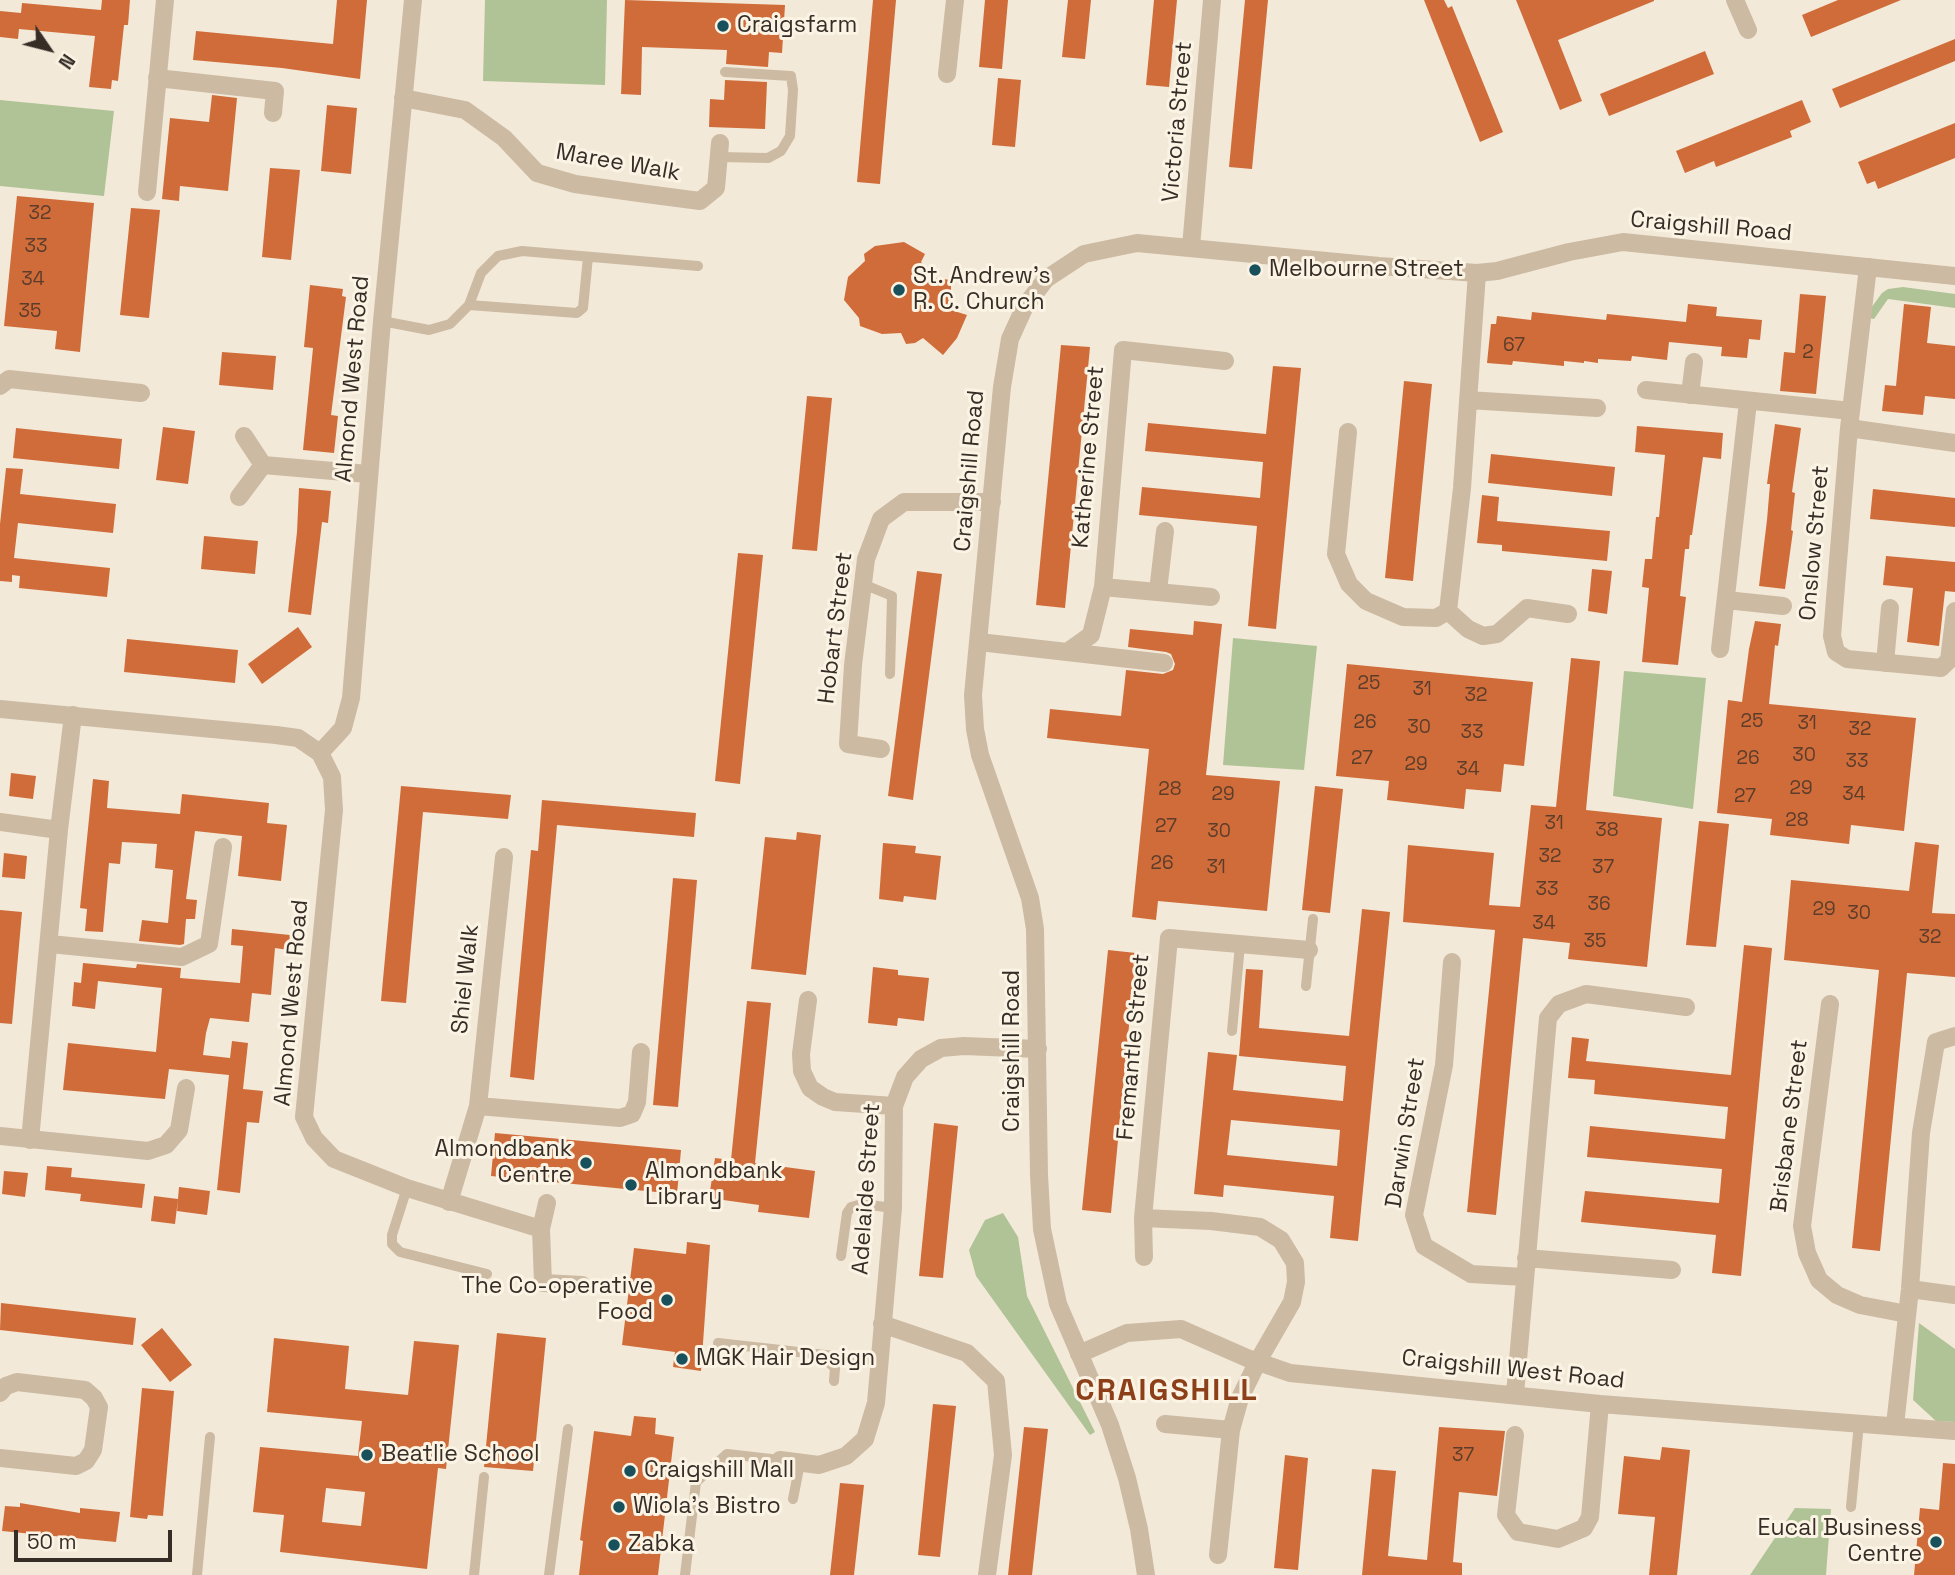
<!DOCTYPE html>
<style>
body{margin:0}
#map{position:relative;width:1955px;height:1575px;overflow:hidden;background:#f3e9d8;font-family:"Space Grotesk",sans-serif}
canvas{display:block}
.north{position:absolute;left:14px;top:14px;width:70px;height:70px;-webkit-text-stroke:5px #fbf3e4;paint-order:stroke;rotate:125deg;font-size:19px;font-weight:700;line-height:28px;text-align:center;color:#362d26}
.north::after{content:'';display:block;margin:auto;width:24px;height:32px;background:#362d26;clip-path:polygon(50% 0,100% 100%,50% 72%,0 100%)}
.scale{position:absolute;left:14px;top:1530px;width:158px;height:32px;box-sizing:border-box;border:4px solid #362d26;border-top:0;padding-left:9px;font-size:21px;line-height:24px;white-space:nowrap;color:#362d26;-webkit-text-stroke:5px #fbf3e4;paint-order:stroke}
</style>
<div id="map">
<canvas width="1955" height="1575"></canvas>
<div class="north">N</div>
<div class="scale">50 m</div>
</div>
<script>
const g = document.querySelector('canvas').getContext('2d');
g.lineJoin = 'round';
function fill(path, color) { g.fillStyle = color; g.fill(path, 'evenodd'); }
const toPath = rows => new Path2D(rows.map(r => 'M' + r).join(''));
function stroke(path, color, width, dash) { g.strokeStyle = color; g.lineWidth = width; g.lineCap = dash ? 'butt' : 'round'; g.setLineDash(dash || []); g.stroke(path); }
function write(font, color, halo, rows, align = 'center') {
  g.font = font + ' "Space Grotesk",sans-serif'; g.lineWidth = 6; g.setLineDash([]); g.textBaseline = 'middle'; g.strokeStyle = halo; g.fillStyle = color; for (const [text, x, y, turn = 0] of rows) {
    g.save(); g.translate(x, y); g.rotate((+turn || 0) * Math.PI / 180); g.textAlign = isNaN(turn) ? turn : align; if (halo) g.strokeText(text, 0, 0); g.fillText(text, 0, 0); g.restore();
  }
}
fill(toPath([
 [485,0,607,0,605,85,483,81],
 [0,100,114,111,104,196,0,186],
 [1903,287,1955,294,1955,308,1888,299,1874,319,1869,318,1871,308,1882,293,1888,289],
 [1233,638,1317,646,1304,770,1223,765],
 [1624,671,1706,678,1693,809,1613,796],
 [1003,1213,1018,1237,1027,1296,1095,1432,1090,1435,976,1276,969,1250,985,1220],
 [1919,1323,1955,1349,1955,1422,1936,1421,1913,1400],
 [1795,1508,1831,1509,1826,1575,1750,1575]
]), '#b0c397');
fill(toPath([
 [102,0,130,0,128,25,124,25,118,81,112,80,111,89,89,87,95,36,19,29,18,39,0,37,0,11,21,13,22,3,101,10],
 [337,0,367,0,360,79,282,68,193,60,196,31,333,44],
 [625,0,785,5,782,53,769,52,768,67,726,64,727,50,642,47,641,95,621,94],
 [873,0,896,0,880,184,857,182],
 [985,0,1008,0,1002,69,979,67],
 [1068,0,1091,0,1085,59,1062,57],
 [1154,0,1177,0,1169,87,1146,85],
 [1245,0,1268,0,1252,169,1229,167],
 [1424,0,1444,0,1448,8,1452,6,1503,132,1480,142],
 [1516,0,1654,0,1654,1,1558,40,1582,101,1560,110],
 [1838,0,1901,0,1811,37,1802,15],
 [1955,39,1955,61,1840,108,1832,89],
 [1705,51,1714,74,1609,116,1600,94],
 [998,78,1021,80,1015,147,992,145],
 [725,80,767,82,765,129,709,127,710,99,724,100],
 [212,95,237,98,228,191,180,186,179,201,162,199,170,118,209,122],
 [1802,100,1811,122,1790,131,1792,137,1716,167,1714,161,1685,173,1676,151],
 [327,105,357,108,351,174,321,171],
 [1955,123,1955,158,1878,189,1875,181,1867,184,1858,162],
 [270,168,300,170,291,260,262,257],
 [17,196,94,203,80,352,55,349,57,331,4,326],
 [131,208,160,210,149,318,120,315],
 [904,242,925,254,921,262,935,278,951,280,951,310,967,315,957,338,943,355,923,338,915,343,906,344,901,333,882,334,860,326,859,318,844,300,848,277,865,261,864,254,875,246],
 [310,285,343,289,342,296,346,297,331,415,338,416,334,453,303,450,313,348,304,347],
 [1800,294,1826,296,1816,394,1780,391,1784,352,1795,353],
 [1688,304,1717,307,1716,316,1762,320,1760,340,1749,339,1747,358,1721,356,1722,347,1669,342,1667,360,1632,356,1631,361,1598,359,1598,363,1584,361,1584,363,1564,361,1564,366,1513,361,1512,365,1487,363,1491,324,1496,324,1497,316,1531,320,1532,312,1606,320,1607,314,1686,322],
 [1904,304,1931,307,1927,343,1955,346,1955,399,1925,396,1923,415,1882,411,1885,385,1896,386],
 [1061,345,1090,347,1065,608,1036,605],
 [222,352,276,356,273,390,219,385],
 [1273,366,1301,368,1276,629,1248,626,1257,526,1139,515,1142,487,1260,498,1263,462,1145,451,1148,423,1266,434],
 [1404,381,1432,384,1413,581,1385,578],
 [807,396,832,398,817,551,792,549],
 [1775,424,1801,428,1792,492,1795,493,1791,530,1793,531,1785,589,1759,586,1767,520,1770,484,1767,484],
 [1637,426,1723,433,1721,459,1703,457,1692,535,1690,535,1689,549,1685,549,1680,596,1686,597,1678,665,1642,662,1649,588,1642,587,1645,559,1652,559,1656,517,1659,517,1665,455,1635,452],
 [163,427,195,431,188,484,156,480],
 [16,428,122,439,119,469,13,458],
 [1491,454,1615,467,1612,496,1488,483],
 [6,468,23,469,20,494,116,504,113,533,18,523,14,558,110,568,107,597,19,588,20,576,12,575,12,582,0,581,0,524],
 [299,488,331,491,328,523,322,522,311,615,288,612,297,532],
 [1873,489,1955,498,1955,527,1870,519],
 [1482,495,1499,497,1497,521,1610,531,1607,561,1502,551,1502,545,1477,543],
 [204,536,258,541,255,574,201,569],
 [738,553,763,555,740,784,715,781],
 [1886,556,1955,562,1955,592,1945,591,1939,646,1907,642,1913,588,1883,585],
 [1592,569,1612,571,1607,614,1588,611],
 [917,571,942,574,913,800,888,796],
 [1194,621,1222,624,1206,775,1280,781,1267,911,1158,901,1156,920,1132,917,1149,749,1047,738,1050,709,1121,716,1126,670,1163,674,1173,670,1175,664,1171,654,1166,652,1128,647,1130,629,1193,635],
 [1755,621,1781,624,1778,646,1775,645,1769,704,1916,718,1904,831,1851,825,1849,844,1770,835,1772,819,1717,813,1728,700,1742,702,1749,649],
 [298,627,312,647,262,684,248,664],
 [127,639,238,650,235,683,124,672],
 [1571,658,1600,661,1586,810,1662,818,1647,967,1568,959,1570,943,1523,938,1496,1215,1467,1212,1495,930,1403,922,1408,845,1494,853,1489,905,1520,907,1531,805,1556,807],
 [1347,664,1533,682,1524,766,1504,764,1501,792,1466,789,1464,809,1387,800,1389,781,1336,776],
 [11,773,36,776,33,799,9,796],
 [93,779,109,781,107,808,180,814,182,794,269,803,267,823,287,825,281,881,238,876,242,836,195,831,186,899,197,900,195,919,186,919,184,944,180,945,139,941,142,920,168,923,173,870,155,868,157,844,122,842,120,864,109,863,103,932,85,931,87,909,80,908],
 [401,786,511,795,508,819,423,812,406,1003,381,1001],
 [1315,786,1343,789,1330,913,1302,910],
 [542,800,696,813,694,837,557,825,534,1080,510,1077,531,850,538,851],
 [1699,821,1729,824,1716,947,1686,945],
 [797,832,821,835,806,975,751,969,765,837,796,840],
 [1915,842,1939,845,1932,913,1955,914,1955,977,1907,973,1880,1251,1852,1248,1879,970,1784,960,1791,880,1909,891],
 [883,843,916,846,915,853,941,856,936,900,904,896,903,902,879,899],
 [4,853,27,856,25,879,2,877],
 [673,878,697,880,678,1107,653,1105],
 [1362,909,1390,912,1358,1241,1330,1238,1334,1196,1224,1185,1223,1197,1194,1194,1208,1052,1237,1055,1233,1090,1343,1101,1346,1066,1239,1056,1246,969,1263,970,1259,1028,1349,1036],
 [1231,1120,1340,1130,1337,1166,1227,1155],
 [0,910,22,912,12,1024,0,1023],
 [232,929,290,935,288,950,275,948,271,995,252,993,249,1022,210,1018,206,1033,203,1055,230,1058,232,1041,248,1043,243,1089,263,1091,259,1123,247,1122,240,1193,217,1190,229,1075,169,1069,165,1099,63,1090,68,1043,156,1052,162,988,98,981,95,1009,72,1006,74,982,81,983,83,963,134,968,136,968,137,964,181,968,180,978,240,983,243,946,231,945],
 [1744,945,1772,948,1741,1276,1712,1273,1716,1235,1581,1222,1585,1191,1719,1203,1722,1169,1587,1157,1590,1126,1725,1139,1728,1107,1594,1094,1595,1080,1568,1078,1572,1037,1589,1039,1586,1061,1731,1075],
 [1108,950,1136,953,1111,1213,1082,1210],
 [873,967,898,970,898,975,929,978,924,1021,898,1018,897,1026,868,1023],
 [747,1001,771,1003,755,1163,815,1171,809,1218,758,1212,759,1205,709,1198,715,1158,731,1160],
 [934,1123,958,1126,943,1278,919,1276],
 [495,1133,681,1150,677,1194,491,1176],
 [47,1166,72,1168,71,1177,145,1184,142,1208,80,1201,81,1194,45,1190],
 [4,1171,28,1173,25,1197,2,1194],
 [179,1187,210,1191,207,1215,177,1211],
 [154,1196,178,1199,175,1224,151,1221],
 [687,1242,710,1245,701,1371,673,1367,675,1352,622,1345,634,1248,686,1254],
 [1,1303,136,1318,133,1345,0,1330],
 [162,1328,192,1365,170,1382,141,1345],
 [497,1333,546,1338,533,1471,484,1467],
 [274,1338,349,1346,345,1389,408,1395,414,1341,459,1345,446,1469,438,1468,427,1569,280,1552,284,1515,253,1512,260,1447,358,1456,362,1421,267,1412],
 [326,1488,365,1492,361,1526,322,1522],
 [142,1388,174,1391,163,1516,148,1515,147,1519,130,1517],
 [933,1404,956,1406,940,1557,918,1555],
 [634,1416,656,1418,655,1434,674,1437,658,1575,579,1575,583,1541,580,1540,594,1431,631,1436],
 [1024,1427,1048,1429,1032,1575,1008,1575],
 [1439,1427,1505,1431,1497,1496,1459,1492,1453,1562,1462,1563,1462,1575,1362,1575,1372,1469,1396,1471,1388,1556,1427,1560],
 [1662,1447,1690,1450,1677,1575,1649,1575,1655,1517,1618,1514,1624,1456,1660,1460],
 [1285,1455,1308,1458,1298,1570,1274,1568],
 [1943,1463,1955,1464,1955,1575,1914,1575,1920,1508,1939,1510],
 [840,1483,864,1485,854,1575,830,1575],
 [20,1503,80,1513,80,1508,120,1512,116,1542,2,1531,5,1506,20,1507]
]), '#d06c39');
stroke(toPath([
 [720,157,768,158,781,151,790,136,793,90,791,76,725,72],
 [469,305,481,273,498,256,522,251,698,266],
 [382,321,429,330,450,324,469,305,577,313,583,308,588,257],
 [863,584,892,596,890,674],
 [1306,986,1313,919],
 [1232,1031,1240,945],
 [407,1188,392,1235,392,1244,400,1252,487,1274],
 [841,1256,847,1213,851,1207,862,1204,893,1208],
 [718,1343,879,1361],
 [820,1355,835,1368,834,1381],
 [793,1499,800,1463],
 [1851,1507,1859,1423],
 [197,1575,210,1437],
 [474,1575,484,1477],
 [549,1575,568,1429],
 [685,1575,696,1482,727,1454,780,1460]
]), '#ccbaa3', 10);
stroke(toPath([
 [1735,0,1748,30],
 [947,74,955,0],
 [157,78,275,91,273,113],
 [403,98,465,110,504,138,537,173,575,184,639,193,700,201,716,188,720,143],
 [147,192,165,0],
 [1191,247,1212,0],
 [1868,267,1849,428,1836,586,1832,636,1836,652,1847,659,1941,668,1949,660,1955,611],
 [0,386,9,379,141,393],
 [1646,390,1851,411],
 [1690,395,1694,362],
 [1468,400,1597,408],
 [1849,428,1955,443],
 [1348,432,1336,554,1349,584,1366,601,1403,617,1436,618,1448,611,1468,629,1483,636,1497,634,1527,608,1568,614],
 [244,436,263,465,368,474],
 [239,497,263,465],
 [1103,587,1211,597],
 [1158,591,1165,531],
 [1726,600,1783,606],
 [1448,611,1462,488,1477,273],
 [979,642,1067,652,1091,635,1103,587,1123,350,1225,361],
 [1720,649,1748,402],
 [1067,652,1164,663],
 [1885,663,1890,608],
 [0,709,276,735,298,738,320,753,332,777,334,810,304,1117,314,1138,334,1159,407,1188,541,1229,547,1203],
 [881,749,848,744,853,665,866,559,881,519,904,502,992,502],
 [320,753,343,728,351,698,382,321,413,0],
 [0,822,59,830],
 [50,944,182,957,209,944,223,847],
 [1452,962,1444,1065,1414,1215,1424,1246,1471,1274,1524,1277],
 [808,1000,801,1054,802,1071,810,1088,823,1097,835,1102,894,1106],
 [1830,1004,1802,1226,1807,1253,1819,1280,1837,1295,1860,1305,1907,1314],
 [478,1106,620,1118,632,1114,637,1102,641,1052],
 [0,1136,148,1151,166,1145,179,1130,186,1088],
 [30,1140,59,830,73,715],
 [449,1202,478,1106,504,857],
 [1143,1218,1144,1257],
 [541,1229,543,1283,582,1285],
 [1526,1258,1672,1270],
 [1910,1289,1955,1295],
 [882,1324,967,1353,996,1381,1003,1455,987,1575],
 [1079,1354,1127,1333,1181,1329,1247,1358,1290,1373,1600,1404,1955,1431],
 [0,1393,6,1386,17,1382,85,1390,94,1398,99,1407,93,1450,86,1461,76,1466,0,1458],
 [1515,1394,1548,1018,1559,1004,1586,994,1686,1007],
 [1165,1424,1231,1430],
 [1895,1425,1910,1289,1921,1133,1936,1042,1955,1036],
 [1515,1435,1506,1515,1518,1532,1558,1539,1584,1528,1590,1517,1600,1404],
 [780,1460,819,1465,846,1456,865,1439,876,1403,893,1208,894,1106,905,1077,921,1059,941,1048,964,1046,1038,1049],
 [1218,1555,1231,1430,1240,1398,1258,1361,1292,1302,1296,1282,1295,1263,1281,1240,1260,1227,1211,1221,1143,1218,1169,938,1309,950]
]), '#ccbaa3', 18);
stroke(toPath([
 [1146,1575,1139,1529,1127,1478,1110,1425,1058,1304,1042,1229,1039,1175,1035,929,1030,898,980,755,975,729,973,695,1002,387,1010,339,1025,306,1046,279,1084,254,1137,243,1379,266,1477,273,1497,271,1569,252,1623,242,1955,276]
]), '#ccbaa3', 18);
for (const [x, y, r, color] of [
 [723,26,7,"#18505b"],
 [1255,270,7,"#18505b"],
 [899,290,7,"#18505b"],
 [586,1163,7,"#18505b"],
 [631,1185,7,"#18505b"],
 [667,1300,7,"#18505b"],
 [682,1359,7,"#18505b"],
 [367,1455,7,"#18505b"],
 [630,1471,7,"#18505b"],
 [619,1507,7,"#18505b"],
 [1936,1542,7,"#18505b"],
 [614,1545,7,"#18505b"]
]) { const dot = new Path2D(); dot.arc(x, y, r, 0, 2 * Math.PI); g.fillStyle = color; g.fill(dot); stroke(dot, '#fbf3e4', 2.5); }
write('19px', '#5c3d2b', null, [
 ["32",40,214],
 ["33",36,247],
 ["34",33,280],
 ["35",30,312],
 ["67",1514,346],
 ["2",1808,353],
 ["25",1369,684],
 ["31",1422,690],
 ["32",1476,696],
 ["25",1752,722],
 ["26",1365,723],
 ["31",1807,724],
 ["30",1419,728],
 ["32",1860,730],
 ["33",1472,733],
 ["30",1804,756],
 ["27",1362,759],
 ["26",1748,759],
 ["33",1857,762],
 ["29",1416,765],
 ["34",1468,770],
 ["29",1801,789],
 ["28",1170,790],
 ["29",1223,795],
 ["34",1854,795],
 ["27",1745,797],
 ["28",1797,821],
 ["31",1554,824],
 ["27",1166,827],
 ["38",1607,831],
 ["30",1219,832],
 ["32",1550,857],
 ["26",1162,864],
 ["31",1216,868],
 ["37",1603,868],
 ["33",1547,890],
 ["36",1599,905],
 ["29",1824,910],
 ["30",1859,914],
 ["34",1544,924],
 ["32",1930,938],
 ["35",1595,942],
 ["37",1463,1456]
]);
write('23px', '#362d26', '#fbf3e4', [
 ["Craigsfarm",737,26],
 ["Melbourne Street",1269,270],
 ["St. Andrew's",913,277],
 ["R. C. Church",913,303],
 ["Almondbank",572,1150,"right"],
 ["Centre",572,1176,"right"],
 ["Almondbank",645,1172],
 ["Library",645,1198],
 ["The Co-operative",653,1287,"right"],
 ["Food",653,1313,"right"],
 ["MGK Hair Design",696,1359],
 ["Beatlie School",381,1455],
 ["Craigshill Mall",644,1471],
 ["Wiola's Bistro",633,1507],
 ["Eucal Business",1922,1529,"right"],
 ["Centre",1922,1555,"right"],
 ["Zabka",628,1545]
], 'left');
write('23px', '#362d26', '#fbf3e4', [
 ["Victoria Street",1178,122,-85],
 ["Maree Walk",618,163,10],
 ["Craigshill Road",1711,227,5],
 ["Almond West Road",353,379,-85],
 ["Katherine Street",1089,457,-85],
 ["Craigshill Road",970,471,-85],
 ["Onslow Street",1815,543,-85],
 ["Hobart Street",836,628,-83],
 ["Shiel Walk",466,979,-84],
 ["Almond West Road",292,1003,-85],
 ["Fremantle Street",1134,1047,-85],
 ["Craigshill Road",1013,1051,-90],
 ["Brisbane Street",1790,1126,-83],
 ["Darwin Street",1406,1133,-81],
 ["Adelaide Street",867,1189,-86],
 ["Craigshill West Road",1513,1370,6]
]);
g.letterSpacing = '2px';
write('bold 30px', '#8c3f18', '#fbf3e4', [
 ["CRAIGSHILL",1167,1392]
]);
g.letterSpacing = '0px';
</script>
